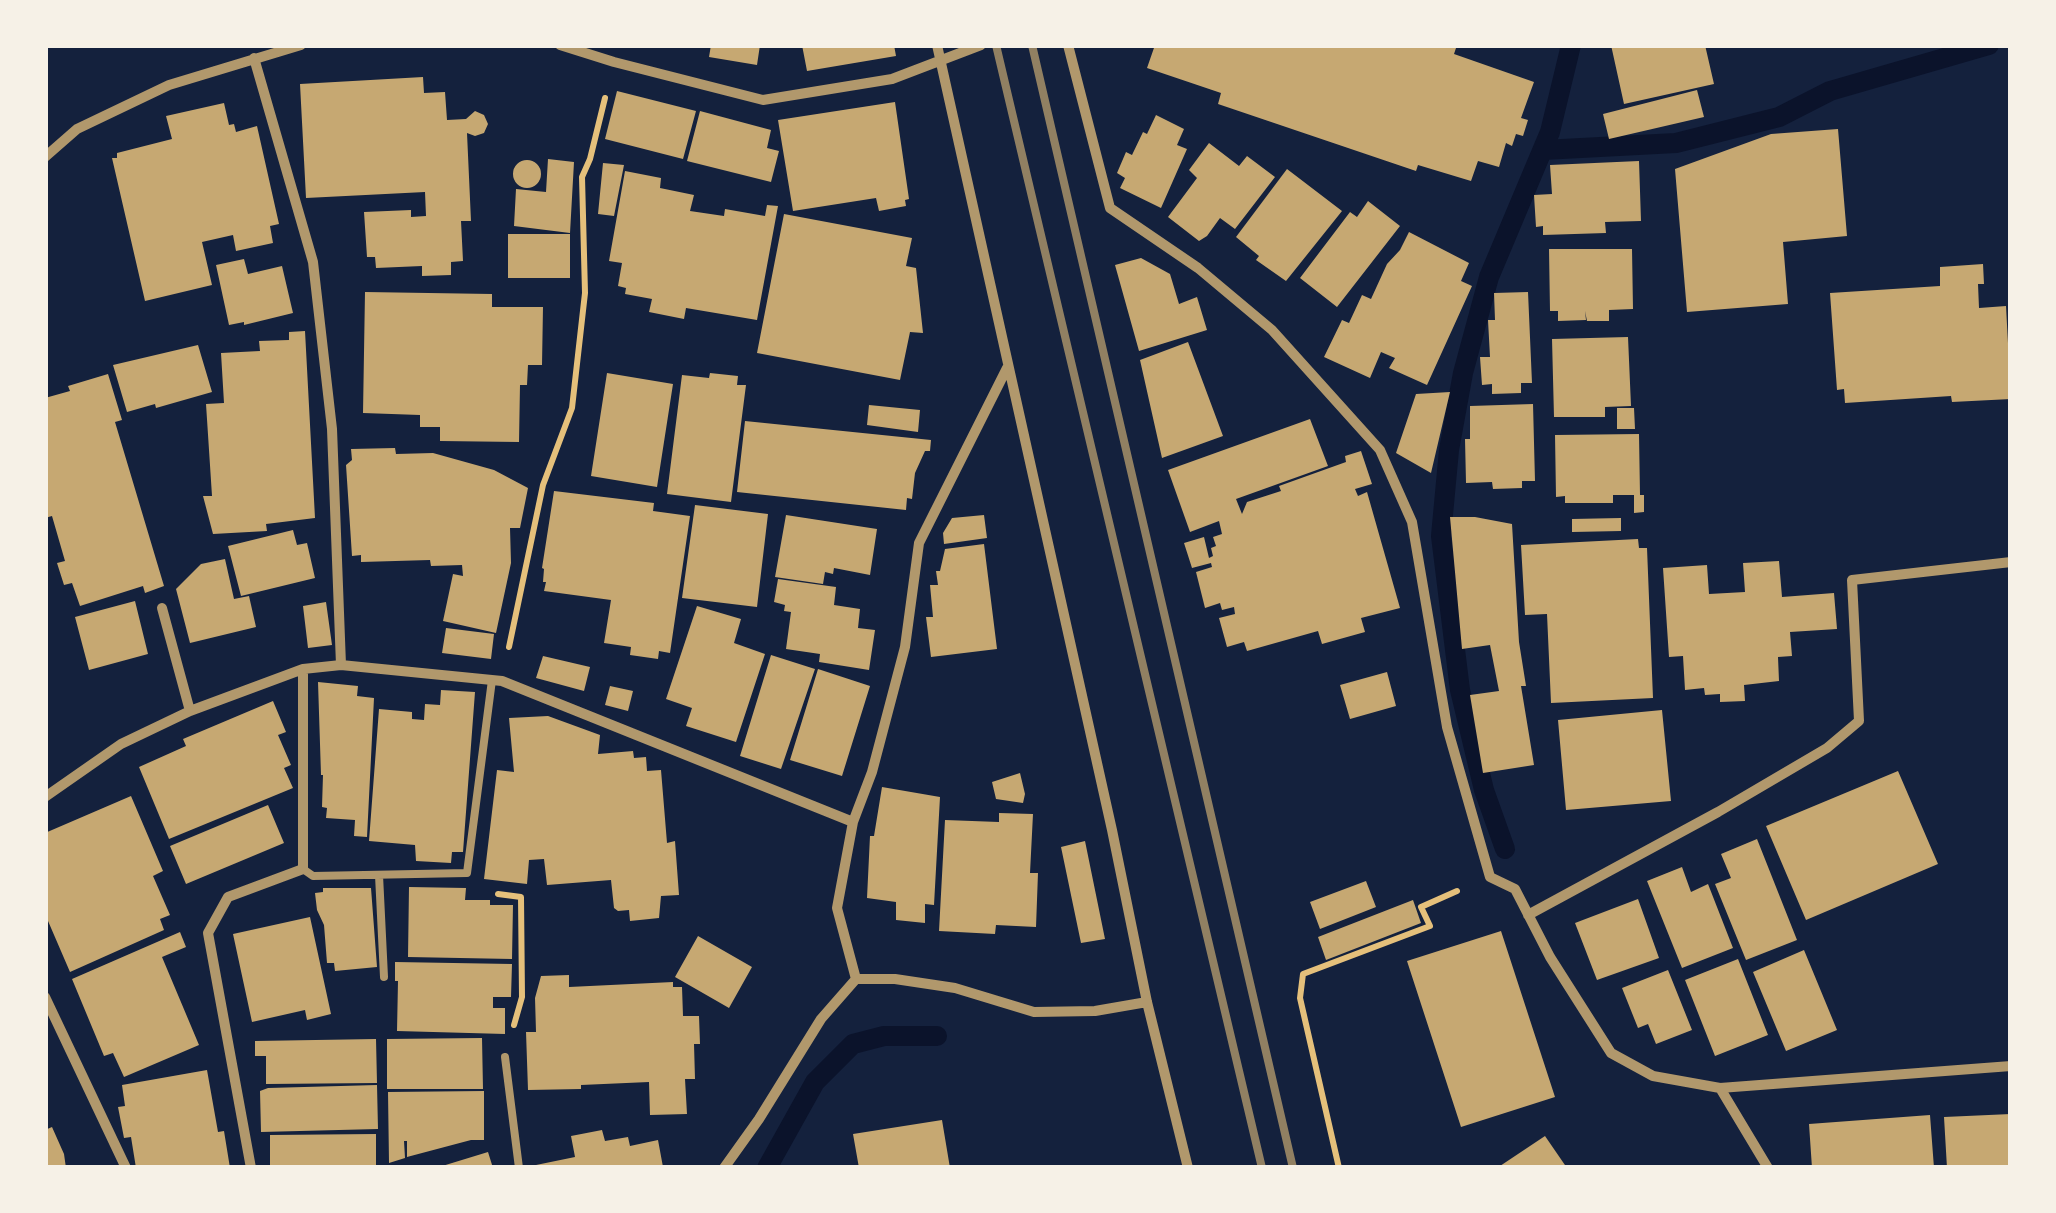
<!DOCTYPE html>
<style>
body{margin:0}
#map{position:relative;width:2056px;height:1213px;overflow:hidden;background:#14213d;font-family:"Space Grotesk",sans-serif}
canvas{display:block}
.frame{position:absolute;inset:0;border:48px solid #f6f1e7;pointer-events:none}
</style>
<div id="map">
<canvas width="2056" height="1213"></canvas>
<div class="frame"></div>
</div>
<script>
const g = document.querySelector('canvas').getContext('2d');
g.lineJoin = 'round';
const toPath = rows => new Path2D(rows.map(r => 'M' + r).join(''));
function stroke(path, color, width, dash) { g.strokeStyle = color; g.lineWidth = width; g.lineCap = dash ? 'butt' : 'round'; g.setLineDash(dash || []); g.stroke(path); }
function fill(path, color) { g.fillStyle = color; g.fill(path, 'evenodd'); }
stroke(toPath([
 [1543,150,1676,143,1779,117,1830,91,1989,45],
 [1505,849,1484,790,1460,690,1441,536,1449,450,1463,373,1489,277,1550,132,1571,45],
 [767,1168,815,1082,853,1044,884,1036,937,1036]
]), '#0b132b', 20);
fill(toPath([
 [711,45,760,45,757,65,709,57],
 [802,45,894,45,896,56,807,71],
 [1155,45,1457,45,1454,54,1534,82,1521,118,1528,120,1523,136,1516,134,1512,146,1506,143,1499,167,1478,161,1471,181,1418,165,1416,171,1218,104,1221,93,1147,68],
 [1611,45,1705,45,1714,84,1624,104],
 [423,77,424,93,445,92,447,120,466,119,475,111,484,115,488,124,484,133,475,136,467,133,471,221,461,221,463,261,451,262,451,275,422,276,422,266,376,268,375,257,367,257,364,212,411,210,411,217,426,216,425,192,306,198,300,84],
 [1697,90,1704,117,1609,139,1603,114],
 [617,91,696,111,683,159,605,139],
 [895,102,909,199,905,200,906,206,879,211,876,198,793,211,778,120],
 [224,103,229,125,234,124,236,132,257,126,279,224,270,226,273,243,236,251,233,235,202,242,212,285,145,301,112,158,117,158,117,153,172,139,166,116],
 [700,111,771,130,767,148,779,151,771,182,687,161],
 [1156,115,1184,129,1177,145,1187,149,1161,208,1120,188,1125,178,1117,173,1126,152,1132,155,1143,132,1147,134],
 [1838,129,1847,236,1783,242,1788,304,1687,312,1675,169,1771,134],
 [1209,143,1239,166,1247,156,1275,177,1235,229,1220,218,1207,236,1199,241,1168,217,1197,178,1189,170],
 [548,159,574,162,570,233,514,226,516,189,546,192],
 '513 174a14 14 0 1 1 28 0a14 14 0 1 1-28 0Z',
 [1639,161,1641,221,1605,222,1606,233,1543,235,1543,226,1536,227,1534,195,1552,194,1550,165],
 [603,163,624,165,614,216,598,214],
 [1287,169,1342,211,1286,281,1256,260,1259,256,1236,237],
 [625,171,661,178,660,188,694,195,690,211,724,216,725,209,765,216,767,205,778,206,757,320,686,308,684,319,649,312,652,299,625,294,626,288,618,286,622,263,609,261],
 [1368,201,1400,226,1337,307,1300,278,1350,212,1357,217],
 [784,214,912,238,906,266,916,268,923,333,910,332,900,380,757,353],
 [1409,232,1469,263,1461,281,1472,286,1427,385,1389,368,1395,358,1381,352,1370,378,1324,357,1342,320,1349,323,1362,295,1371,299,1387,264,1400,250],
 [508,234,570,234,570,278,508,278],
 [1549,249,1632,249,1633,309,1609,310,1609,321,1587,321,1585,311,1586,320,1558,321,1558,311,1550,311],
 [1141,258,1170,274,1179,304,1197,297,1207,330,1139,351,1115,265],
 [244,259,248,274,282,266,293,313,244,325,244,322,229,325,216,265],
 [1983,264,1984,284,1978,284,1979,308,2006,306,2011,399,1952,402,1951,396,1845,403,1844,389,1837,390,1830,293,1940,286,1940,267],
 [365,292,492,294,492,307,543,307,542,365,528,365,527,385,520,385,519,442,440,441,440,427,420,427,420,415,363,413],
 [1528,292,1532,383,1521,383,1521,393,1492,394,1492,384,1482,385,1480,357,1490,357,1488,320,1495,320,1494,293],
 [305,331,315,518,266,524,267,531,213,534,203,496,212,496,206,404,224,403,221,353,260,351,259,341,289,340,289,332],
 [1628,337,1631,406,1605,407,1605,417,1554,417,1552,339],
 [1188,342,1223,436,1162,458,1140,360],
 [198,345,212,392,156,408,155,404,127,412,113,365],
 [607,373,673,384,657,487,591,476],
 [710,373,738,376,737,385,746,385,731,502,667,494,682,375,709,378],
 [108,374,122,420,115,422,164,586,145,593,143,586,80,606,72,583,64,585,57,563,65,561,52,516,45,518,45,398,70,391,68,386],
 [1450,392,1431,473,1396,453,1416,394],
 [1533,404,1535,481,1522,481,1522,488,1493,489,1492,482,1466,483,1465,439,1470,439,1470,406],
 [869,405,920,410,918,432,867,425],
 [1617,408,1634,408,1635,429,1617,429],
 [1310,419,1328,466,1236,499,1242,514,1247,502,1281,491,1279,486,1346,462,1345,456,1361,451,1372,484,1355,489,1358,496,1367,492,1400,608,1361,618,1365,632,1322,644,1318,631,1247,651,1244,642,1227,647,1219,618,1235,614,1234,607,1222,610,1220,603,1205,608,1196,572,1212,567,1211,563,1192,568,1184,543,1204,537,1209,558,1213,556,1211,548,1216,546,1213,537,1222,534,1219,521,1190,532,1168,470],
 [745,421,931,440,930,451,925,451,915,473,912,499,907,498,906,510,737,492],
 [1639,434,1640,495,1644,495,1644,512,1634,513,1634,495,1613,495,1613,503,1565,503,1565,496,1556,497,1555,435],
 [395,448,396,454,433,453,494,470,528,488,520,528,510,528,511,563,496,633,443,621,453,574,463,576,462,565,431,566,430,560,361,562,361,555,352,556,346,465,352,460,351,449],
 [554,491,654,503,653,511,690,516,670,653,659,651,658,659,630,655,631,647,604,643,611,600,544,591,546,582,543,582,544,569,542,568],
 [695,505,768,514,757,607,682,598],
 [786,515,877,529,870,575,834,568,833,574,825,572,823,584,775,577],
 [984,515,987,538,944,544,943,533,952,518],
 [1450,517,1475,517,1512,524,1519,642,1526,686,1521,686,1534,765,1483,773,1470,695,1499,691,1490,645,1462,649],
 [1621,518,1621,531,1572,532,1572,519],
 [293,530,297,545,307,543,315,578,241,596,228,546],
 [1638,539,1639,548,1647,548,1653,698,1551,703,1547,614,1525,615,1521,545],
 [984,544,997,649,931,657,926,617,933,617,930,585,938,585,936,571,940,571,945,549],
 [225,559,234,599,249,596,256,627,190,643,176,589,201,564],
 [1779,561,1782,597,1834,593,1837,629,1790,632,1792,656,1778,657,1779,681,1744,685,1745,701,1720,702,1720,694,1705,695,1704,688,1685,690,1683,656,1669,657,1663,568,1707,565,1709,594,1745,592,1743,563],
 [778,579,836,587,834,605,860,609,858,628,875,630,869,670,819,662,820,654,786,649,791,612,784,611,785,605,774,602],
 [135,601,148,654,89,670,75,617],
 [326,602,332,645,308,648,303,606],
 [697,606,741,619,734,643,765,654,736,742,686,726,692,708,666,699],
 [446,628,494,634,491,659,442,653],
 [771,655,815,669,781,769,740,756],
 [543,656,590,667,584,691,536,678],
 [818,669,870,686,842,776,790,760],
 [1387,672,1396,706,1350,719,1340,685],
 [318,682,358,686,357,696,374,698,367,837,354,836,355,820,326,818,327,808,322,807,323,775,321,775],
 [610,686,633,691,628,711,605,705],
 [441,690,475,692,463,852,452,852,451,863,416,861,415,845,369,841,379,709,412,712,412,719,424,720,425,704,440,705],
 [273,701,286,732,278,735,291,765,284,768,293,788,169,839,139,767,186,746,183,739],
 [1662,710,1671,801,1566,810,1558,720],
 [548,716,600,735,598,754,633,751,634,758,646,757,647,771,661,770,667,843,675,841,679,895,661,896,659,918,630,921,629,910,618,911,614,908,611,880,547,885,544,859,529,860,527,884,484,879,497,770,514,772,509,718],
 [1898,771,1938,864,1806,920,1766,826],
 [1020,773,1025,794,1023,803,996,799,992,782],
 [882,787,940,797,934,905,925,904,925,923,896,920,896,902,867,898,870,836,874,836],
 [131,796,163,871,153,876,170,915,160,919,164,930,70,972,45,914,45,833],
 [268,805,284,843,186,884,170,846],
 [999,813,1033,814,1030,873,1038,873,1036,927,996,925,995,934,939,931,945,820,999,822],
 [1757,839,1797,940,1746,960,1715,884,1731,878,1721,854],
 [1085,841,1105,939,1081,943,1061,847],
 [1682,867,1691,892,1708,884,1733,948,1682,968,1647,881],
 [1366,881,1376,907,1320,929,1310,902],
 [409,887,466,888,465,900,490,900,490,905,513,905,512,959,408,957],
 [323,888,371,888,377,967,335,971,334,963,327,963,324,925,317,910,315,893,323,892],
 [1638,899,1659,958,1597,980,1575,923],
 [1413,900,1421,923,1326,960,1318,937],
 [310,917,331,1014,307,1020,305,1010,252,1022,233,934],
 [1501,931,1555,1097,1461,1127,1407,961],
 [180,932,186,947,162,957,199,1045,124,1077,113,1053,104,1056,72,979],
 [698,936,752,967,729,1008,675,977],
 [1804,950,1837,1030,1786,1051,1753,972],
 [1738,959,1768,1035,1715,1056,1685,980],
 [395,962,512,964,511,997,493,997,493,1008,505,1008,505,1034,397,1031,398,981,395,981],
 [1668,970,1692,1030,1656,1044,1648,1024,1638,1028,1622,988],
 [569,975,569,987,673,982,673,987,682,987,683,1016,699,1016,700,1044,694,1044,695,1079,685,1079,687,1114,650,1115,649,1082,581,1085,581,1089,528,1090,526,1032,536,1032,535,998,541,976],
 [482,1038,483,1089,387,1089,387,1039],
 [376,1039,377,1083,266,1084,266,1056,255,1056,255,1041],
 [207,1070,218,1132,224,1131,230,1168,136,1168,131,1137,124,1138,118,1107,125,1106,122,1085],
 [377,1085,378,1129,261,1132,260,1091,268,1088],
 [484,1091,484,1140,471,1140,407,1157,407,1141,404,1141,405,1158,389,1163,388,1092],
 [2011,1114,2011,1168,1947,1168,1944,1117],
 [1930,1115,1934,1168,1812,1168,1809,1124],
 [942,1120,950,1168,859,1168,853,1134],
 [52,1127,64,1154,66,1168,45,1168,45,1130],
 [602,1130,605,1141,628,1137,630,1146,658,1140,663,1167,537,1168,536,1165,575,1157,571,1136],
 [376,1134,376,1165,270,1168,270,1135],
 [1545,1136,1567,1168,1497,1168],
 [488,1152,493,1168,439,1168,439,1167]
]), '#c6a872');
stroke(toPath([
 [509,647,543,485,572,408,585,293,582,177,590,159,605,98],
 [498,894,521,897,522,997,514,1025],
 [1339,1168,1300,998,1303,974,1430,926,1421,907,1457,891]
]), '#e5c07b', 6);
stroke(toPath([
 [303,869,313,876,467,873,492,680],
 [379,875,384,977],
 [505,1057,519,1168]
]), '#b1986c', 8);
stroke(toPath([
 [560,45,614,62,763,100,892,79,981,45],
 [937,45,1112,830,1147,1002,1188,1168],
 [1068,45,1110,208,1198,268,1272,330,1380,450,1412,522,1447,727,1490,877,1515,889,1550,957,1611,1053,1653,1076,1720,1088,2011,1066],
 [254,58,313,262,332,429,341,665],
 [45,157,77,129,169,85,301,45],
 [162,608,190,711],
 [45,797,121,744,190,711,303,669,341,665,502,681,853,822],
 [1528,915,1718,812,1827,748,1859,721,1852,580,2011,562],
 [856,979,837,908,853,822,872,772,905,647,919,543,1007,368],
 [45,997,126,1168],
 [1720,1088,1768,1168],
 [251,1168,208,933,228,897,303,869,303,669],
 [724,1168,759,1119,821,1019,856,979,895,979,955,988,1034,1012,1095,1011,1147,1002]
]), '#b1986c', 10);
stroke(toPath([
 [996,45,1262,1168],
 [1032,45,1293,1168]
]), '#918062', 8);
</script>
